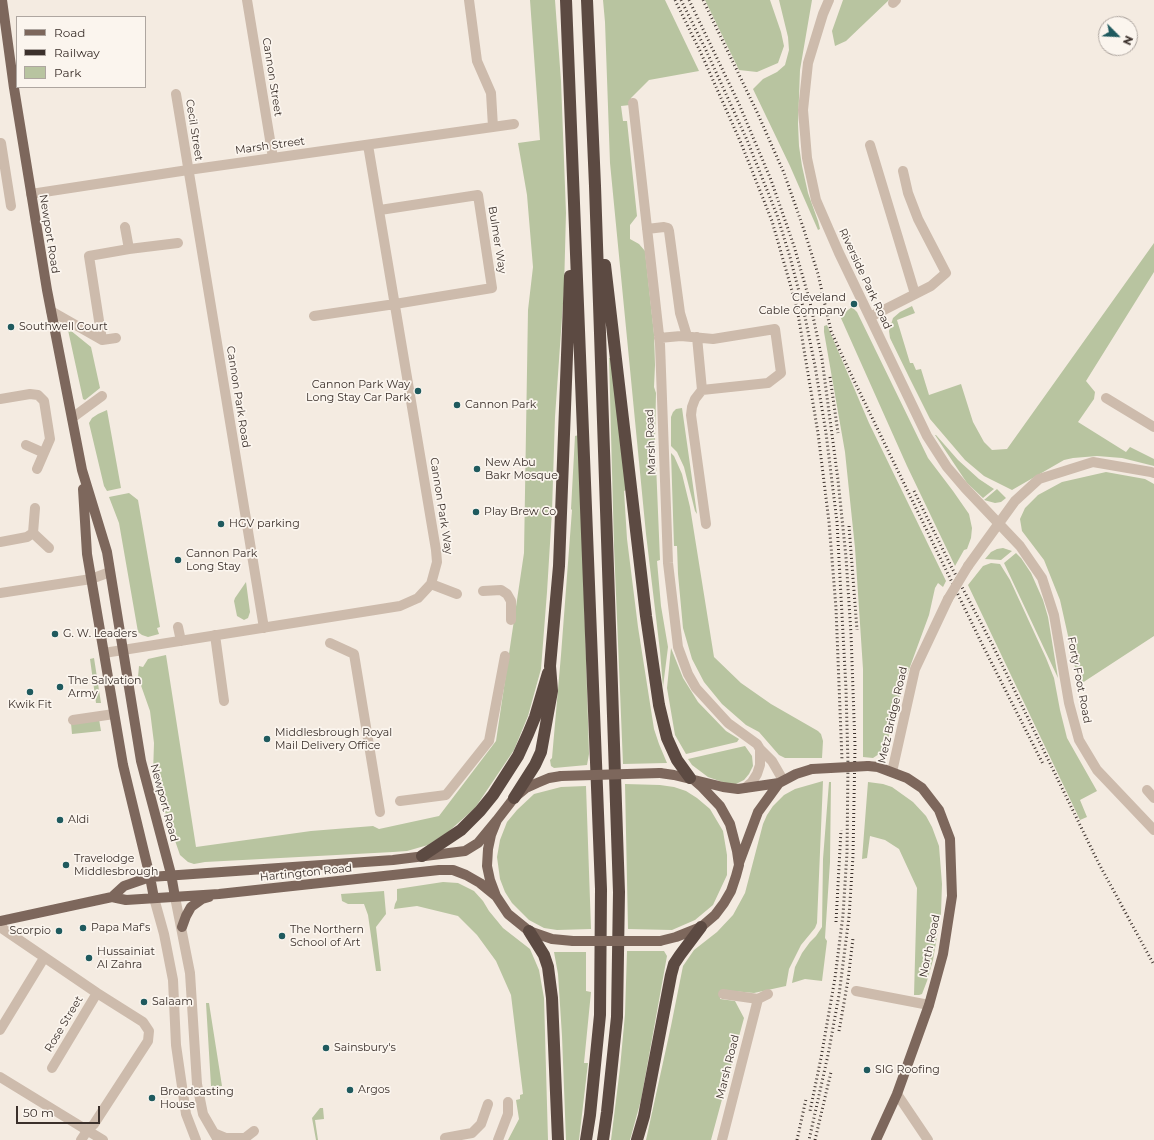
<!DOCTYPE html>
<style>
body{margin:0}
#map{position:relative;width:1154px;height:1140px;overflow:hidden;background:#f4ebe1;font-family:Montserrat,sans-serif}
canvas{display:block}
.legend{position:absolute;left:16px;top:16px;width:130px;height:72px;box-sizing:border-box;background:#fbf5ee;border:1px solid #aea6a0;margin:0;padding:5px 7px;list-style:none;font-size:12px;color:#3b302b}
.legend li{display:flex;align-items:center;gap:8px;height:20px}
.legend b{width:20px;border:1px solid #aea6a0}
.north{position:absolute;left:1098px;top:16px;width:40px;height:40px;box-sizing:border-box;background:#fbf5ee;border:1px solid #aea6a0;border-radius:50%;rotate:114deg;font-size:11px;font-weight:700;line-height:16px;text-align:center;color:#3b302b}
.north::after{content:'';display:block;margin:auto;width:14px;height:18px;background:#1f5a5e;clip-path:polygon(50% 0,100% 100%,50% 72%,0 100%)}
.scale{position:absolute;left:16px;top:1106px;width:84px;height:18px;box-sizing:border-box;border:2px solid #3b302b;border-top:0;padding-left:5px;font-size:12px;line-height:14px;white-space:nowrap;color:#3b302b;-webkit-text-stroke:3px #fbf5ee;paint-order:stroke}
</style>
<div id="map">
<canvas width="1154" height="1140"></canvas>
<ul class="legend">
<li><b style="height:5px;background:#7d675c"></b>Road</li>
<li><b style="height:5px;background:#3b302b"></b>Railway</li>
<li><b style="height:11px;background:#b8c4a0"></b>Park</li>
</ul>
<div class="north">N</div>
<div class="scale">50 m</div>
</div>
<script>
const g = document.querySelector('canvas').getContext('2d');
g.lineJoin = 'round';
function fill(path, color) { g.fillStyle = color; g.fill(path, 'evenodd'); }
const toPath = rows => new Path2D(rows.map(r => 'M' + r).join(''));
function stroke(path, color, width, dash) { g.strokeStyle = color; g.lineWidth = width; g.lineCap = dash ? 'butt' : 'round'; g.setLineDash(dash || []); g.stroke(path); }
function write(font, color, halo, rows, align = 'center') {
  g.font = font + ' Montserrat,sans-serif'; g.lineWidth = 3.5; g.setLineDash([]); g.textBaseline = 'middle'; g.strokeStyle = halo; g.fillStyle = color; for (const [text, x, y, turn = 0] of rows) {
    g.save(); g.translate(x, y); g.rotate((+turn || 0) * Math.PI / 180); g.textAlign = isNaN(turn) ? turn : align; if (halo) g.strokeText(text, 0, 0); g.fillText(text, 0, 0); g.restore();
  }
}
fill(toPath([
 [530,0,555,0,561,81,566,213,564,289,555,417,552,511,547,592,541,669,528,716,514,750,475,808,448,832,428,845,407,851,393,852,205,862,194,864,188,862,180,855,156,786,153,774,154,743,150,711,138,677,139,666,143,667,148,659,166,655,196,847,311,831,373,826,379,829,439,816,496,741,524,553,528,310,533,267,527,195,518,143,540,140],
 [603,0,665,0,699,71,649,80,631,98,630,105,621,106,623,121,627,121,637,216,630,225,630,239,639,244,645,251,654,334,655,365,654,387,656,393,655,440,660,560,657,561,661,606,668,647,663,687,660,651,646,534,610,163,605,22],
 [705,0,770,0,781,32,784,46,778,63,757,72,739,70],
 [779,0,812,0,800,70,798,124,799,146,802,166,808,193,818,221,820,229,818,230,790,166,753,89,763,79,777,72,785,65,789,50,788,37],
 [843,0,889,0,846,41,835,46,832,31],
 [1154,243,1154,272,1086,381,1095,392,1094,399,1078,422,1126,452,1130,447,1154,459,1154,466,1122,458,1097,456,1073,458,1064,460,1012,490,984,476,965,460,930,419,909,377,890,338,889,331,893,318,900,312,912,306,915,313,897,320,910,363,913,363,916,370,921,369,929,395,961,384,973,422,984,442,992,450,1007,449],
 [852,307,857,312,928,458,953,491,969,514,972,528,971,538,967,549,964,550,955,566,907,466,840,316],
 [827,325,869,423,946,581,943,587,938,583,935,588,929,615,900,694,885,750,873,758,863,757,863,669,855,548,845,452,824,332,824,326],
 [68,330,70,330,91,347,100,388,85,400,83,399],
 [609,358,614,358,626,490,624,491,627,539,638,627,654,729,659,744,667,763,623,764,614,546],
 [682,408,697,514,695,511,684,467,677,452,671,446,671,417,673,412,676,409],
 [107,410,121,488,107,491,104,486,89,423,92,418,98,414],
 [579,435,589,754,587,765,554,768,551,766,550,760,552,758,561,655,572,510,571,509,575,436],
 [935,435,936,435,958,460,979,479,994,489,983,498,967,483],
 [671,453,674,456,682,474,690,507,714,657,741,683,771,704,818,731,821,734,823,741,822,758,785,758,779,755,759,732,746,725,722,704,704,682,692,659,683,628,678,574,677,546,674,546],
 [1106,472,1145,479,1154,484,1154,636,1079,685,1060,600,1044,560,1022,531,1020,519,1025,508,1038,495,1062,482],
 [997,489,1006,498,1001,502,995,503,984,500],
 [129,493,138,500,160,627,157,628,159,634,148,637,142,635,138,632,119,523,109,497],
 [1003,548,1012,551,1001,560,985,559,991,552,997,549],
 [1016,553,1021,558,1031,573,1043,600,1048,617,1058,678,1004,563],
 [991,563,1000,564,1010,580,1046,658,1054,678,1060,710,1067,738,1097,791,1080,800,1087,817,1080,820,968,585,983,566],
 [246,582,250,612,248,618,244,620,237,616,234,601,235,598],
 [671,648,683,678,698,702,726,731,739,739,737,742,686,754,675,735,667,688],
 [94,658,101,703,96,703,90,659],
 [99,719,101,731,72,734,71,723],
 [745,746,752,756,753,766,749,774,744,780,736,784,731,785,708,777,692,765,688,759],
 [823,781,817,923,815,928,801,945,789,969,786,986,754,993,721,990,720,999,735,1001,744,1018,711,1140,646,1140,671,1026,683,966,694,950,717,932,733,915,745,893,763,824,767,815,773,806,784,795,795,789],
 [829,782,831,782,830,862,825,938,827,941,822,981,805,979,792,983,795,967,802,953,810,942,816,936,822,927,823,859],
 [868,782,883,784,892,787,913,802,926,816,932,827,939,846,942,884,941,913,933,960,927,981,922,994,919,995,914,995,917,888,899,849,885,840,870,836,867,858,862,859],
 [625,784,660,785,674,787,686,791,697,798,710,809,723,831,727,855,727,875,713,905,695,920,672,930,628,929],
 [586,786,591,929,557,930,544,928,529,920,512,903,505,892,500,879,497,857,500,840,507,822,517,810,534,794,561,787],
 [443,882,458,883,474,891,483,901,489,911,503,928,530,949,539,970,544,998,548,1140,508,1140,519,1119,516,1100,520,1099,520,1095,523,1094,511,995,496,961,477,935,458,916,417,906,394,909,395,904,397,900,397,889],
 [384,891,386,914,376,927,381,971,376,971,368,915,364,904,348,904,342,901,341,894],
 [627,951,664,951,667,956,641,1100,630,1140,611,1140,620,1068,625,1014],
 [554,952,586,952,586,991,591,992,584,1063,588,1063,579,1140,566,1140,562,1036,558,974],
 [206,1003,209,1003,222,1086,211,1086],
 [320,1108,323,1108,324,1119,315,1120,318,1140,316,1140,312,1118]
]), '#b8c4a0');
stroke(toPath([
 [247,0,273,158],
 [469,0,477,61,491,93,493,127],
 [829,0,823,14,808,63,803,110,807,158,816,200,839,253,927,436,947,467,965,488,1020,546,1042,578,1054,615,1069,703,1079,740,1097,770,1154,830],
 [893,3,896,0],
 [176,94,264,628],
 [633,103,660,344,668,563,678,647,688,674,696,688,728,723,757,744,760,749,772,761,783,780],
 [1,143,11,206],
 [870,145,915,294],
 [31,194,188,170,514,124],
 [647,229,664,227,668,228,669,231,680,313,687,336],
 [129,249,178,243],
 [51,311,102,340,116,338],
 [314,316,395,304,492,288,478,195,380,210],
 [870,317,931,286,946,273,918,219,908,193,903,171],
 [659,338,681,336,713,339,775,329,781,373,768,383,702,390,697,337],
 [102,340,89,256,129,249,125,227],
 [702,390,695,399,692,407,691,415,706,524],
 [1106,398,1154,427],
 [0,399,30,394,38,395,44,401,50,439,37,469],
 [72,418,102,396],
 [26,445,44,453],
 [35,508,33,533,49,548],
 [0,542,27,537,33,533],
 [968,566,1015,501,1039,479,1093,462,1151,472,1154,473],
 [431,584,457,594],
 [483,591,501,590,507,594,511,601,511,620],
 [0,593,91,579,110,572],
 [178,627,181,641],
 [215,635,224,701],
 [330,643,354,654,380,812],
 [104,653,400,606,418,598,431,584,437,562,436,550,368,145],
 [73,720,114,714],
 [892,772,915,669,948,599],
 [745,788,752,782,757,774,760,765,760,749],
 [1147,790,1154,798],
 [400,801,446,795,489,741,505,656],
 [175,897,190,973,197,1084,203,1114,218,1140],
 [154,898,164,934,173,980,176,1045,186,1114,196,1140],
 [1,921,3,929,97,993,143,1022,149,1031,148,1041,94,1124,87,1131,81,1140],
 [856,991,929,1005],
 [723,994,758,999,768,994],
 [0,1030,44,958],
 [52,1068,97,993],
 [0,1077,103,1140],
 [897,1094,928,1140],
 [214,1133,226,1138,245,1138,254,1131],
 [445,1138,472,1133,481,1124,488,1104],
 [498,1140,508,1114,508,1102],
 [722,1140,758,999]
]), '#cdbbac', 10);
stroke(toPath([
 [2,0,14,88,47,290,82,470,107,552,141,761,171,874,175,897],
 [83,489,87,554,123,765,150,877,154,898],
 [868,766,878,767,907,778,922,788,939,810,950,839,952,896,943,954,929,1005,897,1094,876,1140],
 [660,773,674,775,723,787,738,789,779,783,796,774,812,769],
 [561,776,549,778,537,783,526,788,514,798,497,820,491,835,488,849,487,866,490,880,496,896,508,914,529,931,552,939,573,941],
 [739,863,758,812,779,783],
 [112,897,124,886,150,877,393,860,465,851,478,843,497,820],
 [0,921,112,897,126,900,219,894,439,870,453,870,466,875,480,883,496,896],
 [182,927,186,916,191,907,202,899,209,897],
 [660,941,676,937,701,927,715,915,724,903,731,891,736,876,739,865,737,851,730,824,720,806,702,787,694,780]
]), '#7d675c', 10);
stroke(toPath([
 [566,0,601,889,600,1015,590,1115,586,1140],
 [587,0,595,186,619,892,617,1017,607,1112,603,1140],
 [605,265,646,616,659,705,667,738,677,760,690,778],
 [514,798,535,765,541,752,552,691,550,666,559,566,570,276],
 [422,856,461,830,480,811,493,795,518,756,528,734,535,717,548,673],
 [529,931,544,955,548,967,552,998,558,1140],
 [637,1140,644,1116,671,975,674,964,680,955,701,927]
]), '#5c4a42', 12);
stroke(toPath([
 [675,0,700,51,741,143,772,221,797,308,818,433,829,522,836,608,842,760],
 [681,0,705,48,747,140,777,215,790,257,803,307,815,366,826,433,837,522,846,689,848,764,847,853,843,915,835,978,821,1058,810,1111],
 [689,0,739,104,771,180,794,246,810,302,822,359,838,480,846,557,851,634,855,746,853,856,849,917,839,995,828,1055,809,1140],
 [703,0,757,112,784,173,803,227,818,274,831,331,846,364,982,644,1043,764],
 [830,377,838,433],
 [914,491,953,570,991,642,1098,862,1154,965],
 [849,526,857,630],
 [836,922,841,830],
 [839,1031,848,980,853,938],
 [797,1140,806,1099],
 [815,1140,831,1072]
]), '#3b302b', 3, [1, 3]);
stroke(toPath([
 [948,599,968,566]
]), '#cdbbac', 10);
stroke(toPath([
 [812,769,868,766],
 [561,776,660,773],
 [573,941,660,941]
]), '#7d675c', 10);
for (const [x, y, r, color] of [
 [854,304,4,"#1f5a5e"],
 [11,327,4,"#1f5a5e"],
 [418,391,4,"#1f5a5e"],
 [457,405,4,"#1f5a5e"],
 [477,469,4,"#1f5a5e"],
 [476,512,4,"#1f5a5e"],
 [221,524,4,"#1f5a5e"],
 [178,560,4,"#1f5a5e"],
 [55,634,4,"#1f5a5e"],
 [60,687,4,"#1f5a5e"],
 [30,692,4,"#1f5a5e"],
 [267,739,4,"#1f5a5e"],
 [60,820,4,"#1f5a5e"],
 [66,865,4,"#1f5a5e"],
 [83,928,4,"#1f5a5e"],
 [59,931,4,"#1f5a5e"],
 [282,936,4,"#1f5a5e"],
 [89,958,4,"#1f5a5e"],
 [144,1002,4,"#1f5a5e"],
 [326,1048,4,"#1f5a5e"],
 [867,1070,4,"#1f5a5e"],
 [350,1090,4,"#1f5a5e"],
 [152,1098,4,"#1f5a5e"]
]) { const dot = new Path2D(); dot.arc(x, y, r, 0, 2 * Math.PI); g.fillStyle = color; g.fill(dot); stroke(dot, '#fbf5ee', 1.5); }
write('11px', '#3b302b', '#fbf5ee', [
 ["Cannon Street",272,77,81],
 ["Cecil Street",194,130,81],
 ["Marsh Street",270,146,-8],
 ["Newport Road",49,234,81],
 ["Bulmer Way",497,240,81],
 ["Riverside Park Road",865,279,65],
 ["Cannon Park Road",238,397,81],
 ["Marsh Road",651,442,-92],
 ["Cannon Park Way",441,506,81],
 ["Forty Foot Road",1079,680,79],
 ["Metz Bridge Road",893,715,-77],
 ["Newport Road",164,803,75],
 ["Hartington Road",306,873,-6],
 ["North Road",930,946,-78],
 ["Rose Street",64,1024,-59],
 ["Marsh Road",728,1067,-76]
]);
write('11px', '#3b302b', '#fbf5ee', [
 ["Cleveland",846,298,"right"],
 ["Cable Company",846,311,"right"],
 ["Southwell Court",19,327],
 ["Cannon Park Way",410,385,"right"],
 ["Long Stay Car Park",410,398,"right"],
 ["Cannon Park",465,405],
 ["New Abu",485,463],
 ["Bakr Mosque",485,476],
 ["Play Brew Co",484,512],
 ["HGV parking",229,524],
 ["Cannon Park",186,554],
 ["Long Stay",186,567],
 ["G. W. Leaders",63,634],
 ["The Salvation",68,681],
 ["Army",68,694],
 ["Kwik Fit",30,705,"center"],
 ["Middlesbrough Royal",275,733],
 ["Mail Delivery Office",275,746],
 ["Aldi",68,820],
 ["Travelodge",74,859],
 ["Middlesbrough",74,872],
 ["Papa Maf's",91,928],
 ["The Northern",290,930],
 ["School of Art",290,943],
 ["Scorpio",51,931,"right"],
 ["Hussainiat",97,952],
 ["Al Zahra",97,965],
 ["Salaam",152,1002],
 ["Sainsbury's",334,1048],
 ["SIG Roofing",875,1070],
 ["Argos",358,1090],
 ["Broadcasting",160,1092],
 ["House",160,1105]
], 'left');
</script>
